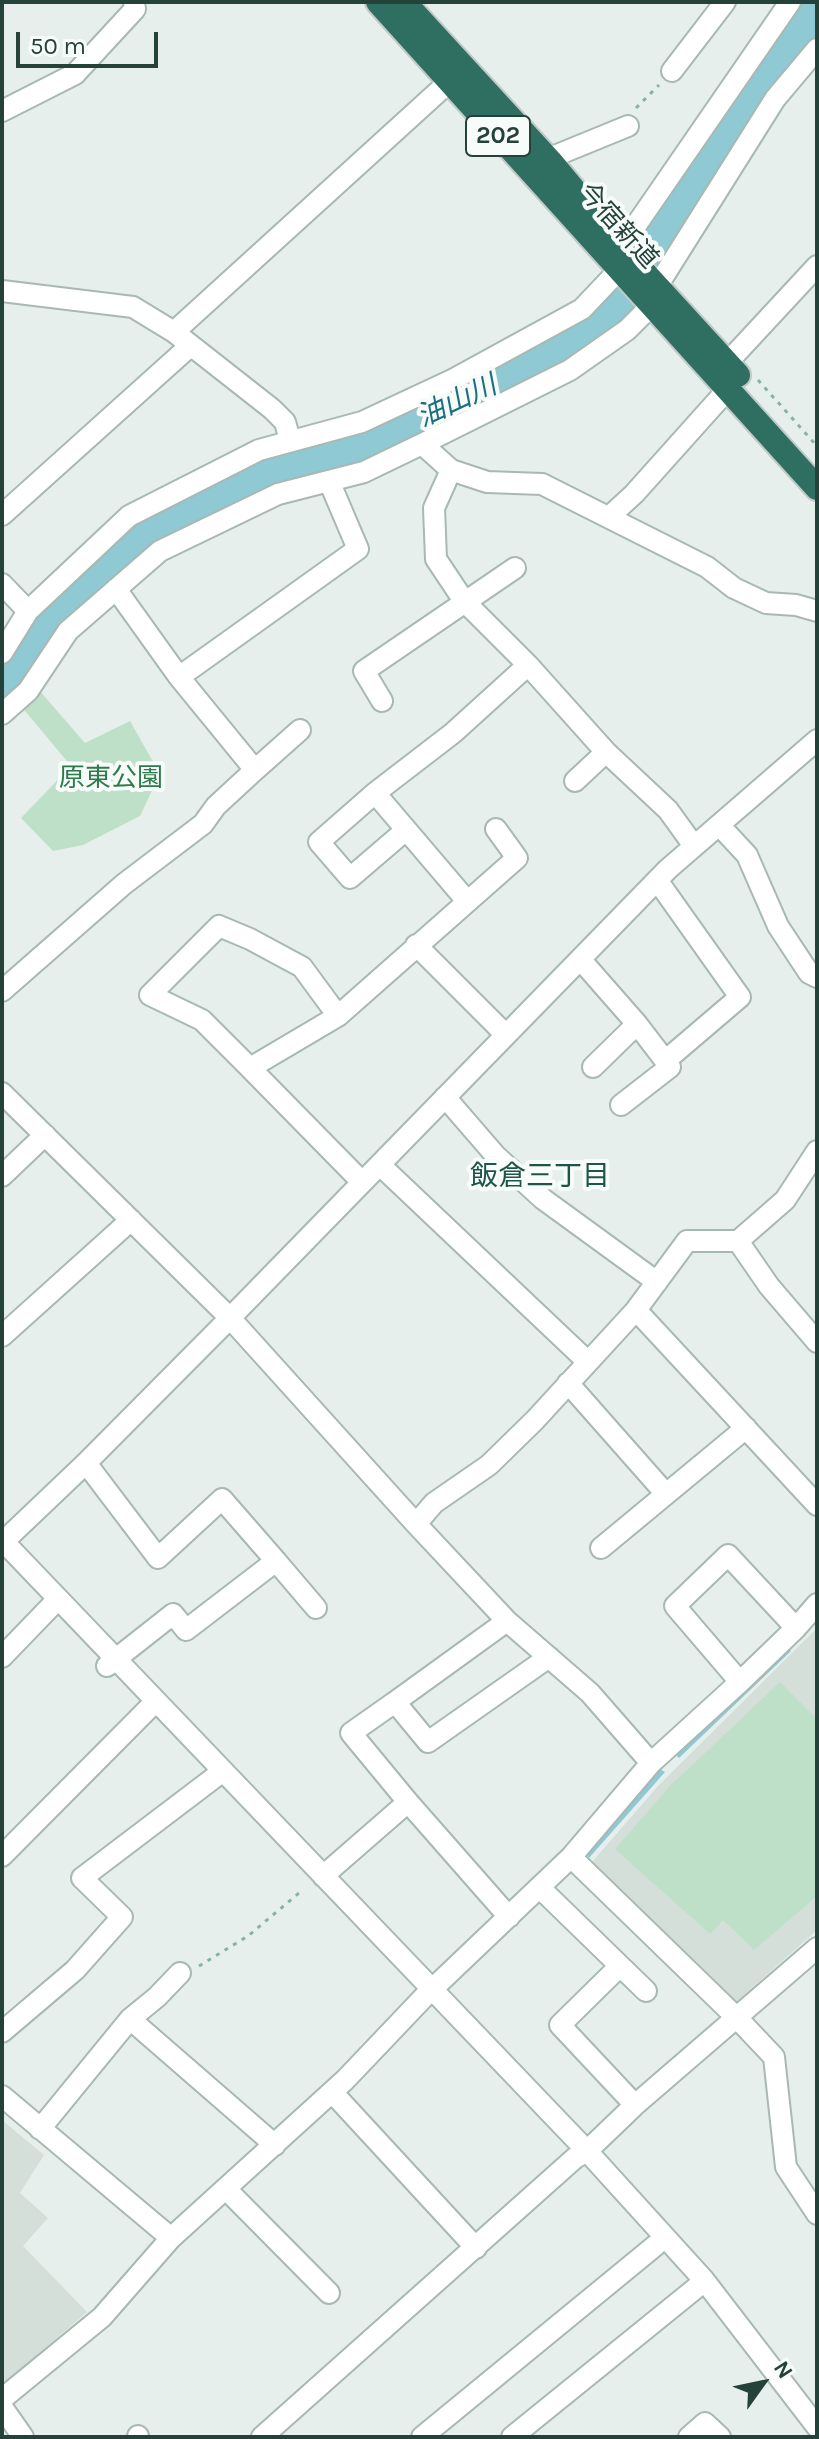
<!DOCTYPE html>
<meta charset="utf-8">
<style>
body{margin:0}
#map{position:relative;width:819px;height:2439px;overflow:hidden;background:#e6efeb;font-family:Karla,sans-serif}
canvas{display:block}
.frame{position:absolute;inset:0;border:4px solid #24423a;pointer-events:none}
.north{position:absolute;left:723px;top:2343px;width:80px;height:80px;-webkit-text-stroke:6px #f7fbf9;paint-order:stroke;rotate:57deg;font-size:22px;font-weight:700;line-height:32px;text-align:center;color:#24423a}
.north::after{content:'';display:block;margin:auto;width:28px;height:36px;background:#24423a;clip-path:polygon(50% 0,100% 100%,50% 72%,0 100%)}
.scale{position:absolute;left:16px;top:32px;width:142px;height:36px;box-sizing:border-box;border:4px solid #24423a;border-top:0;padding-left:10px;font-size:24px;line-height:28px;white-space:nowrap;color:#24423a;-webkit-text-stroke:6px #f7fbf9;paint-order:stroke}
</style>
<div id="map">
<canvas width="819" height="2439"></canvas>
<div class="frame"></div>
<div class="north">N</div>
<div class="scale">50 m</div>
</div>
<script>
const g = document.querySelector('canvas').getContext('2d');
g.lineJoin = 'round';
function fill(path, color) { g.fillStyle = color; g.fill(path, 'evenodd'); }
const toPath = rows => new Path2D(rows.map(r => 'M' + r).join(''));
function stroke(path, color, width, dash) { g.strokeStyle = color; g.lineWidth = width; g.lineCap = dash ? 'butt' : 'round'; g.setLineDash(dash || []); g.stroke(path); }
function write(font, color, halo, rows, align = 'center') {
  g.font = font + ' Karla,"Noto Sans JP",sans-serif'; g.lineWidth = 8; g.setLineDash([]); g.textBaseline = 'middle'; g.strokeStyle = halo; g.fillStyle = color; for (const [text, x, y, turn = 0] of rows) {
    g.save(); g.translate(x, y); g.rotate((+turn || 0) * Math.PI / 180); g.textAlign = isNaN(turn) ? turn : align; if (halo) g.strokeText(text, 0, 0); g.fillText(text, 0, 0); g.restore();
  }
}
fill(toPath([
 [817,1628,817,1930,734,2004,592,1862,658,1786],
 [2,2120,44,2155,20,2193,48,2218,23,2246,87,2312,6,2382,2,2378]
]), '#d4dfda');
fill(toPath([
 [39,690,85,743,130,721,160,774,140,816,83,845,53,851,21,818,71,766,20,705],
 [780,1682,817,1719,817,1896,754,1950,723,1920,710,1934,615,1849,670,1786]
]), '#bfe0c8');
fill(toPath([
 [786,1646,791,1651,679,1758,675,1754],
 [660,1769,665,1772,589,1858,584,1852]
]), '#8ec9d4');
stroke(toPath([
 [2,683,44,628,99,570,155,526,269,471,376,439,449,402,547,361,608,316,618,305,779,56,817,7]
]), '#8ec9d4', 34);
const minor = toPath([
 [672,71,725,2],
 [2,111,75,74,135,9,134,2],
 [550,161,557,155,628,126],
 [621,247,790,2],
 [658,285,775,99,817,49],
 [2,291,133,307,174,332,272,409,285,422,290,440],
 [174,332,461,71],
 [727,363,817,266],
 [422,444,451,470,487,482,542,484,707,567,734,588,766,603,796,605,817,611],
 [451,470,434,508,436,559,464,601,528,665,606,752,668,810,694,846],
 [2,515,190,346],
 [610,516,634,494,728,389],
 [2,584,28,611],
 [2,653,28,611,129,516,259,450,362,422,454,379,582,309,619,270],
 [179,677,358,549,329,481],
 [382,701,364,671,515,568],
 [2,714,28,691,68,631,160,551,278,494,364,472,422,444,570,370,627,330,652,305],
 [255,770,300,730],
 [575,781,606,752],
 [375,793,453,733,528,665],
 [719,825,747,855,778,926,809,973,817,977],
 [406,830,350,878,319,842,375,793,467,901],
 [657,880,740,997,665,1061],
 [416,945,506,1035],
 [580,959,637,1024,670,1067,621,1105],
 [2,991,124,884,203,824,216,806,255,770,179,677,116,589],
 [338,1016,517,858,496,829],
 [593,1067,637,1024],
 [250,1068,202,1020,150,995,219,926,250,939,302,967,338,1016,250,1068,362,1182],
 [2,1093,230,1318,416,1524,507,1621,590,1693,651,1763],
 [445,1097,496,1156,543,1199,657,1282],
 [380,1165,588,1362],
 [2,1176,45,1135],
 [738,1241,769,1286,817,1342],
 [636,1310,817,1505],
 [2,1336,131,1220],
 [568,1383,666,1494],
 [86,1463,158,1558,222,1499,276,1561],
 [416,1524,434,1503,489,1465,535,1420,636,1310,687,1241,738,1241,785,1200,817,1151],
 [2,1540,587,2151,704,2280,817,2427],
 [2,1543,86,1463,230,1318,668,869,817,740],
 [601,1548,746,1428],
 [507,1621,395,1702,428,1742,549,1657],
 [2,1657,58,1599],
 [107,1666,173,1614,186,1630,276,1561,316,1608],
 [740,1682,675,1606,728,1555,796,1628],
 [408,1802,509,1917],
 [2,1856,156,1701],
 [571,1857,737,2018,774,2057,786,2167,817,2214],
 [323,1876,408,1802,351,1733,395,1702],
 [540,1888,646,1991],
 [620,1966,560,2025,635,2105],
 [130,2019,275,2145],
 [2,2032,75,1970,122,1917,82,1878,223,1771],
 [332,2092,476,2248],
 [2,2096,171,2238],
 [40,2129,130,2019,157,1997,180,1973],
 [226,2189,329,2293],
 [2,2399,102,2317,171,2238,345,2080,424,1997,571,1857,651,1763,740,1682,796,1628,817,1604],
 [2,2407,23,2437],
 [138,2436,138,2437],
 [262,2437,575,2158,587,2151,635,2105,817,1948],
 [422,2437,656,2245],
 [512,2437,696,2288],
 [689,2437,705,2423,720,2437]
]);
const highway = toPath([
 [378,2,817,488],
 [404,2,550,161,621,247,738,375]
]);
stroke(minor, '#a8b8b2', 24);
stroke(highway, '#c2cac8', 28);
stroke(toPath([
 [636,108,659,85],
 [758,380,817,446],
 [199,1966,248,1936,299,1893]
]), '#86b3a5', 3, [4, 6]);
stroke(minor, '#fff', 20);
stroke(highway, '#2f6f62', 24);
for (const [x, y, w] of [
 [498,136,64]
]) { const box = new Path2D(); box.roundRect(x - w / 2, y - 20, w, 40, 6); g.fillStyle = '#f7fbf9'; g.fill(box); stroke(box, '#24423a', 2); }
write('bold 24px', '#24423a', null, [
 ["202",498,136]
]);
write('26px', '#24423a', '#f7fbf9', [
 ["今宿新道",618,226,48]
]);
write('26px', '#2d7a4b', '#f7fbf9', [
 ["原東公園",111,779]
]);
write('italic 28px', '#1c6f80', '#f7fbf9', [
 ["油山川",457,402,-25]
]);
write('28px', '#1f5548', '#f7fbf9', [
 ["飯倉三丁目",540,1177]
]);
</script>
